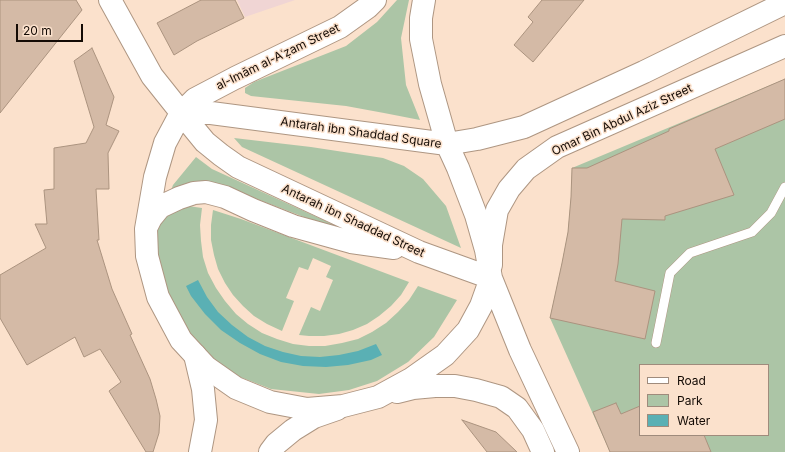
<!DOCTYPE html>
<meta charset="utf-8">
<style>
body{margin:0}
#map{position:relative;width:785px;height:452px;overflow:hidden;background:#fbe1cc;font-family:Inter,sans-serif}
canvas{display:block}
.legend{position:absolute;left:639px;top:364px;width:130px;height:72px;box-sizing:border-box;background:#fbe1cc;border:1px solid #9f8b7c;margin:0;padding:5px 7px;list-style:none;font-size:12px;color:#140b05}
.legend li{display:flex;align-items:center;gap:8px;height:20px}
.legend b{width:20px;border:1px solid #9f8b7c}
.scale{position:absolute;left:16px;top:24px;width:67px;height:18px;box-sizing:border-box;border:2px solid #140b05;border-top:0;padding-left:5px;font-size:12px;line-height:14px;white-space:nowrap;color:#140b05;-webkit-text-stroke:3px #fbe1cc;paint-order:stroke}
</style>
<div id="map">
<canvas width="785" height="452"></canvas>
<ul class="legend">
<li><b style="height:5px;background:#fff"></b>Road</li>
<li><b style="height:11px;background:#acc5a6"></b>Park</li>
<li><b style="height:11px;background:#5ab0b4"></b>Water</li>
</ul>
<div class="scale">20 m</div>
</div>
<script>
const g = document.querySelector('canvas').getContext('2d');
g.lineJoin = 'round';
function fill(path, color) { g.fillStyle = color; g.fill(path, 'evenodd'); }
const toPath = rows => new Path2D(rows.map(r => 'M' + r).join(''));
function stroke(path, color, width, dash) { g.strokeStyle = color; g.lineWidth = width; g.lineCap = dash ? 'butt' : 'round'; g.setLineDash(dash || []); g.stroke(path); }
function write(font, color, halo, rows, align = 'center') {
  g.font = font + ' Inter,sans-serif'; g.lineWidth = 3; g.setLineDash([]); g.textBaseline = 'middle'; g.strokeStyle = halo; g.fillStyle = color; for (const [text, x, y, turn = 0] of rows) {
    g.save(); g.translate(x, y); g.rotate((+turn || 0) * Math.PI / 180); g.textAlign = isNaN(turn) ? turn : align; if (halo) g.strokeText(text, 0, 0); g.fillText(text, 0, 0); g.restore();
  }
}
fill(toPath([
 [237,0,295,0,245,17]
]), '#f0d5d4');
fill(toPath([
 [397,0,409,0,401,38,406,85,420,120,384,113,346,106,251,96,245,93,245,88,254,82,346,46,377,22],
 [785,79,785,452,610,452,550,318,562,263,568,232,571,197,572,168],
 [640,365,768,365,768,435,640,435],
 [234,138,311,147,383,158,404,166,423,179,446,206,461,248,242,147],
 [196,157,212,169,341,228,330,227,215,183,204,183,170,193,173,185],
 [188,206,202,208,200,225,201,241,203,257,208,273,216,288,225,301,236,314,248,324,262,333,277,339,293,344,309,346,325,346,342,343,358,339,372,332,386,323,398,312,409,300,418,286,457,300,434,337,408,362,377,381,349,390,319,394,271,389,240,377,215,360,182,324,161,279,155,247,157,222,168,210],
 [213,210,241,219,409,282,401,295,391,306,379,316,367,324,353,330,339,334,324,336,309,336,299,335,311,307,320,311,333,280,326,277,331,266,313,258,308,270,299,267,286,298,294,301,282,331,267,324,254,316,243,306,233,295,225,283,218,269,214,255,211,240,211,225]
]), '#acc5a6');
fill(toPath([
 [198,280,207,297,218,312,232,325,248,337,265,346,283,352,301,356,320,357,339,355,358,351,376,344,382,355,371,360,348,365,326,367,303,366,281,362,260,354,240,343,221,330,205,314,191,296,186,286]
]), '#5ab0b4');
const building = toPath([
 [0,0,76,0,82,10,0,113,0,0],
 [201,0,235,0,244,18,197,41,174,55,157,23,201,0],
 [542,0,584,0,548,44,533,62,514,45,533,22,528,17,542,0],
 [92,48,114,97,106,125,119,131,108,153,109,189,96,189,99,240,97,240,112,289,132,334,130,335,150,379,156,399,160,416,159,433,153,452,146,452,109,391,121,382,100,349,84,357,75,337,27,365,0,318,0,275,46,248,35,224,47,224,44,190,54,189,54,148,86,143,94,127,74,61,92,48],
 [785,79,785,119,715,149,734,195,665,216,665,220,622,219,618,264,615,281,655,291,645,339,550,318,562,263,568,232,571,197,572,168,587,168,669,131,669,129,785,79],
 [616,403,621,414,640,406,640,435,704,435,711,452,610,452,593,412,616,403],
 [462,420,496,432,517,452,487,452,462,420]
]);
fill(building, '#d4baa6');
stroke(building, '#ab937f', 1);
const lane = toPath([
 [656,343,670,273,690,253,752,232,771,213,785,187]
]);
const secondary = toPath([
 [447,144,477,139,524,127,644,72,785,3],
 [491,265,491,245,497,210,509,189,526,169,557,147,785,46],
 [195,355,203,389,206,420,200,452],
 [270,452,276,444,293,430,314,417,337,409]
]);
const primary = toPath([
 [110,0,152,76,191,125,205,142,221,155,238,167,419,252,491,278,520,350,568,452],
 [375,0,368,7,340,27,235,78,195,99,181,113,165,143,155,177,146,229,147,256,158,297,181,340,206,367,236,388,270,402,307,409,343,406,378,397,411,379,445,355,468,330,481,306,491,278,486,250,476,215,458,168,447,144,430,84,421,39,421,18,424,0],
 [181,113,211,113,447,144],
 [147,226,151,218,160,207,179,198,194,193,206,192,225,197,253,210,293,226,351,242,394,248],
 [397,392,413,388,435,386,455,386,476,390,501,397,517,408,533,430,543,452]
]);
stroke(lane, '#ae9682', 10);
stroke(secondary, '#ae9682', 24);
stroke(primary, '#ae9682', 24);
stroke(lane, '#fff', 9);
stroke(secondary, '#fff', 22);
stroke(primary, '#fff', 22);
write('12px', '#140b05', '#fbe1cc', [
 ["al-Imām al-Aʿẓam Street",278,57,-26],
 ["Omar Bin Abdul Aziz Street",622,120,-25],
 ["Antarah ibn Shaddad Square",361,133,8],
 ["Antarah ibn Shaddad Street",353,221,25]
]);
</script>
